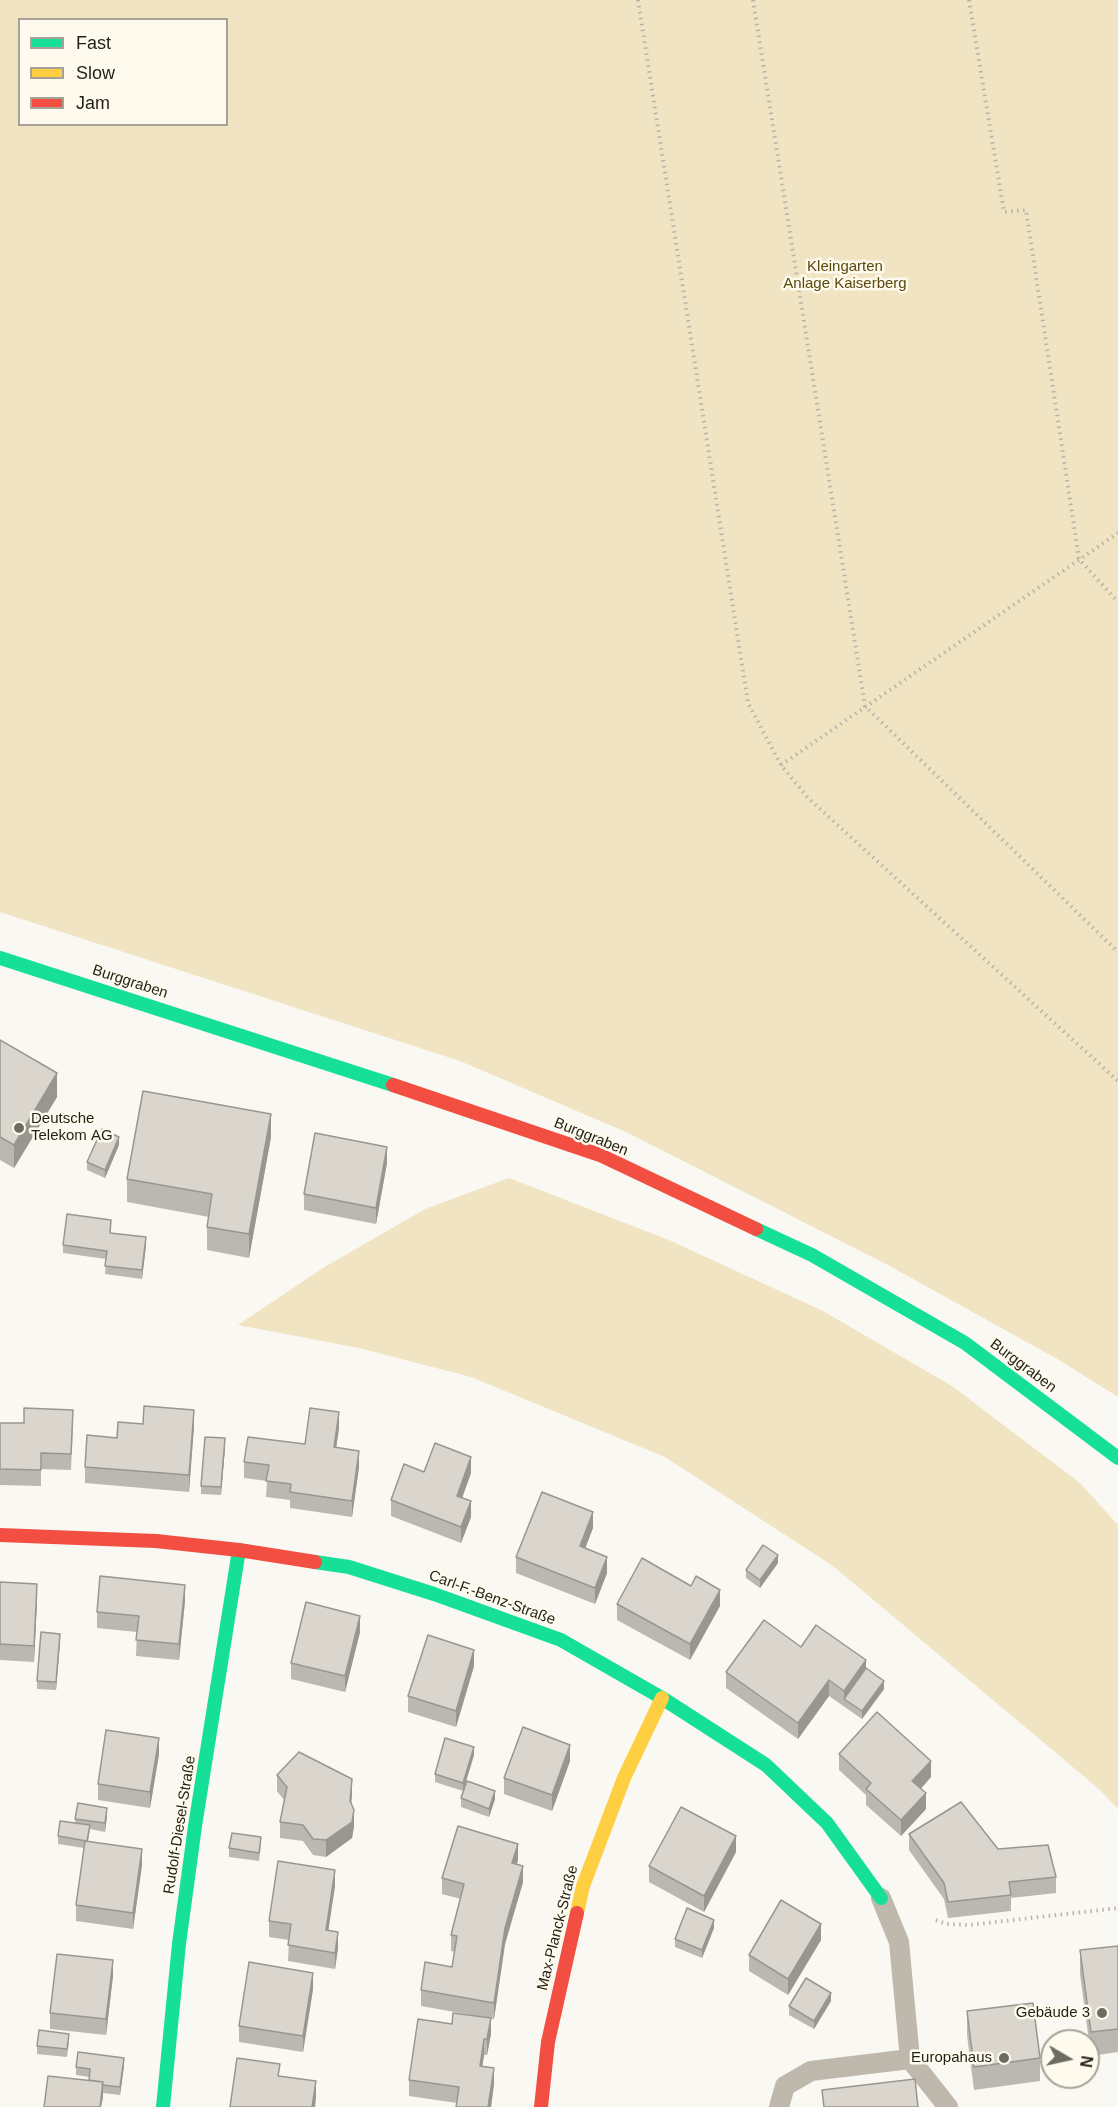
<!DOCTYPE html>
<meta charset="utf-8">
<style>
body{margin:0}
#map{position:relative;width:1118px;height:2107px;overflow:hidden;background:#faf8f2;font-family:Arial,sans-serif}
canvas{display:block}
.legend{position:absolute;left:18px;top:18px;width:210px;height:108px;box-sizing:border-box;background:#fefaee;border:2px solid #a6a297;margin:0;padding:8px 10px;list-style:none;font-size:18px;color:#231f15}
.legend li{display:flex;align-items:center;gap:12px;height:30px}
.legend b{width:30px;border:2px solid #a6a297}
.north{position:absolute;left:1040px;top:2029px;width:60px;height:60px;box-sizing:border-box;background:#fefaee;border:2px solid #a6a297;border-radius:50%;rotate:99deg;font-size:16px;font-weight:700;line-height:24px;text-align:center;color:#231f15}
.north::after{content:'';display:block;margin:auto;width:21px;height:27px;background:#6e6b62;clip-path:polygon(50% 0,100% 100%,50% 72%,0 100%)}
</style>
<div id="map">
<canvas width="1118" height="2107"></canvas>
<ul class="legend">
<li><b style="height:8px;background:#16e098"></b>Fast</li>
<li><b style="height:8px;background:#ffcf43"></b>Slow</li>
<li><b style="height:8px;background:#f24e42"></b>Jam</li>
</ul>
<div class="north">N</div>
</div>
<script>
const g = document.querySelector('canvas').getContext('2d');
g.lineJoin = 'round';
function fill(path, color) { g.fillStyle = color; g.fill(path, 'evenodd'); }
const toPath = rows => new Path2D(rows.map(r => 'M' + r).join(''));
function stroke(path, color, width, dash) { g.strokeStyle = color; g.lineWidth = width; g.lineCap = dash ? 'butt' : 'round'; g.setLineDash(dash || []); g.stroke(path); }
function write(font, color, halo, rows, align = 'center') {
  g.font = font + ' Arial,sans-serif'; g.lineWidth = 5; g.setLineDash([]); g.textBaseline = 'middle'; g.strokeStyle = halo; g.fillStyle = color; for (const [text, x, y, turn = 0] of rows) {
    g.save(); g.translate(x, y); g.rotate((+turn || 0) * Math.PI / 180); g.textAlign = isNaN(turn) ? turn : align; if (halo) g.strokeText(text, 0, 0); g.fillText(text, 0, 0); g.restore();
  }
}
fill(toPath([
 [0,0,1118,0,1118,1397,1059,1360,886,1264,628,1133,460,1061,0,912],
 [20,20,226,20,226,124,20,124],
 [509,1178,669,1240,823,1311,952,1386,1080,1483,1118,1525,1118,1809,1099,1789,833,1566,665,1457,471,1377,359,1348,238,1325,323,1268,425,1209]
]), '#f0e4c3');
stroke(toPath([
 [638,0,748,703,781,765,808,798,1118,1081],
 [753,0,865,706,1118,952],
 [969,0,1004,212,1026,210,1079,559,1118,602],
 [781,765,1118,533],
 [936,1920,946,1924,969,1925,1118,1908]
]), '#b8b4a9', 4, [1.5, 4.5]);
stroke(toPath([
 [881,1898,899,1942,910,2059,948,2107],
 [779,2107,785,2086,811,2071,910,2059]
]), '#beb9ac', 20);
stroke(toPath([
 [0,958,393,1085],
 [756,1229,812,1255,965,1343,1118,1458],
 [315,1562,349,1567,434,1594,561,1640,662,1698,766,1765,827,1823,881,1898],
 [163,2107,179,1944,195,1826,239,1550]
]), '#16e098', 14);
stroke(toPath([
 [577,1913,583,1886,624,1778,662,1698]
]), '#ffcf43', 14);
stroke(toPath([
 [393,1085,600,1155,756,1229],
 [0,1535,156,1541,239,1550,315,1562],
 [541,2107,548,2042,577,1913]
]), '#f24e42', 14);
fill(toPath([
 [0,1040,57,1097,14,1168,0,1160],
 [271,1137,249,1258,207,1250,207,1227,209,1217,127,1202,127,1179],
 [119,1145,105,1178,87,1170,87,1162],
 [387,1163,376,1224,304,1210,304,1194],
 [111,1228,111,1233,146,1245,142,1279,105,1274,106,1259,63,1253,63,1245],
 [0,1423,73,1426,71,1470,41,1469,41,1486,0,1485],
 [143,1424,194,1426,189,1492,85,1483,85,1467,117,1438],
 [339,1428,336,1448,359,1467,352,1517,290,1508,290,1500,266,1497,267,1481,244,1478,244,1462,305,1444],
 [225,1447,221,1495,201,1494,201,1486],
 [424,1472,471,1473,462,1498,471,1517,461,1543,391,1516,391,1500],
 [593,1528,585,1548,607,1573,595,1604,516,1573,516,1557],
 [778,1563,760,1588,746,1578,746,1570],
 [0,1582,37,1600,34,1662,0,1660],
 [185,1601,179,1660,136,1656,137,1632,97,1628,97,1612],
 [617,1604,720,1606,690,1660,617,1620],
 [360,1632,345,1692,291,1679,291,1663],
 [60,1642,56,1690,37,1689,37,1681],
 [474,1666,456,1727,408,1712,408,1696],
 [866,1668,884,1689,862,1719,829,1696,798,1739,726,1688,726,1672],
 [159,1754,150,1808,98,1800,98,1784],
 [839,1754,931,1777,921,1789,926,1809,901,1836,866,1805,866,1795,839,1770],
 [474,1755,463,1791,435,1782,435,1774],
 [570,1761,552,1811,504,1794,504,1778],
 [277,1775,352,1795,351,1803,354,1826,352,1838,326,1857,313,1855,303,1841,280,1838,280,1822,284,1800,277,1791],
 [461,1798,495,1799,489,1817,461,1807],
 [107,1816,105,1832,90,1829,88,1842,142,1865,133,1929,76,1921,76,1905,84,1848,58,1844,58,1836,75,1823,75,1819],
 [909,1834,998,1849,1056,1877,1056,1893,1011,1898,1011,1911,948,1918,944,1899,909,1850],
 [261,1845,259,1861,229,1857,229,1848],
 [736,1852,704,1912,649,1882,649,1866],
 [518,1860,517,1864,523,1882,505,1944,494,2019,421,2006,421,1990,452,1967,455,1952,451,1951,451,1935,461,1899,442,1894,442,1878],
 [335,1886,328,1930,338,1948,335,1969,288,1961,289,1940,269,1937,269,1921],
 [714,1928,702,1958,675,1947,675,1939],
 [821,1940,788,1995,749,1971,749,1955],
 [1118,1946,1118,2052,1091,2056,1080,1974,1080,1950],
 [113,1976,106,2035,50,2029,50,2013],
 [313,1989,303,2052,239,2042,239,2026],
 [831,2001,814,2029,789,2015,789,2006],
 [967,2011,1040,2058,1040,2081,974,2090,967,2035],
 [491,2034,487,2055,484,2055,482,2066,494,2084,491,2107,456,2107,457,2103,409,2096,409,2080],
 [69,2042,67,2057,37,2054,37,2046],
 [124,2066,120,2095,103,2093,101,2107,44,2107,89,2080,89,2077,76,2075,76,2067]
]), '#bbb8b1');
fill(toPath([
 [57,1073,57,1097,14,1168,14,1145],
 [271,1114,271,1137,249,1258,249,1234],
 [119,1137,119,1145,105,1178,105,1170],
 [387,1147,387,1163,376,1224,376,1208],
 [146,1237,146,1245,142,1279,142,1270],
 [194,1410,194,1426,189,1492,189,1475],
 [339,1412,339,1428,334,1463,334,1447],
 [225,1438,225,1447,221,1495,221,1487],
 [359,1451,359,1467,352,1517,352,1501],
 [471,1457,471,1473,457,1512,457,1496],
 [471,1501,471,1517,461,1543,461,1527],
 [593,1512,593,1528,580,1562,580,1546],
 [778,1555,778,1563,760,1588,760,1580],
 [607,1557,607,1573,595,1604,595,1588],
 [37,1584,37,1600,34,1662,34,1646],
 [185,1585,185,1601,179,1660,179,1644],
 [720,1590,720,1606,690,1660,690,1644],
 [360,1616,360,1632,345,1692,345,1676],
 [60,1634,60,1642,56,1690,56,1682],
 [474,1650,474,1666,456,1727,456,1711],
 [866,1660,866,1676,844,1699,844,1691],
 [829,1680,829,1696,798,1739,798,1723],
 [884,1681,884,1689,862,1719,862,1711],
 [159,1738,159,1754,150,1808,150,1792],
 [570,1745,570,1761,552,1811,552,1795],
 [474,1747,474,1755,463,1791,463,1783],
 [931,1761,931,1777,912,1798,912,1781],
 [352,1779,352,1795,350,1817,350,1801],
 [495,1791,495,1799,489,1817,489,1809],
 [926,1793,926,1809,901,1836,901,1820],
 [107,1808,107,1816,105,1832,105,1823],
 [354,1810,354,1826,352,1838,326,1857,326,1840],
 [736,1836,736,1852,704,1912,704,1896],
 [518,1844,518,1860,512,1879,512,1863],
 [142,1849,142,1865,133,1929,133,1913],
 [523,1866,523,1882,505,1944,494,2019,494,2003,505,1928],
 [335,1870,335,1886,326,1946,326,1930],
 [714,1920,714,1928,702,1958,702,1950],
 [821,1924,821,1940,788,1995,788,1979],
 [338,1932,338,1948,335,1969,335,1953],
 [113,1960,113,1976,106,2035,106,2019],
 [313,1973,313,1989,303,2052,303,2036],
 [831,1993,831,2001,814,2029,814,2021],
 [491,2018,491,2034,487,2055,487,2039],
 [484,2039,484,2055,480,2082,480,2066],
 [124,2058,124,2066,120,2095,120,2087],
 [494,2068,494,2084,491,2107,488,2107],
 [316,2081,316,2097,315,2107,312,2107],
 [103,2082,103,2098,101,2107,100,2107]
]), '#999690');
const building = toPath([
 [0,1040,57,1073,14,1145,0,1137,0,1040],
 [143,1091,271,1114,249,1234,207,1227,212,1194,127,1179,143,1091],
 [102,1129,119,1137,105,1170,87,1162,102,1129],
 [315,1133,387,1147,376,1208,304,1194,315,1133],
 [67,1214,111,1220,110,1233,146,1237,142,1270,105,1266,107,1251,63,1245,67,1214],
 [144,1406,194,1410,189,1475,85,1467,87,1435,117,1438,118,1422,143,1424,144,1406],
 [24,1408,73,1410,71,1454,41,1453,41,1470,0,1469,0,1423,24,1423,24,1408],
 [310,1408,339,1412,334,1447,359,1451,352,1501,290,1492,291,1484,266,1481,269,1465,244,1462,248,1437,305,1444,310,1408],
 [205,1437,225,1438,221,1487,201,1486,205,1437],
 [435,1443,471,1457,457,1496,471,1501,461,1527,391,1500,404,1464,424,1472,435,1443],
 [542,1492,593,1512,580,1546,607,1557,595,1588,516,1557,542,1492],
 [763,1545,778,1555,760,1580,746,1570,763,1545],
 [642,1558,691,1586,696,1576,720,1590,690,1644,617,1604,642,1558],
 [100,1576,185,1585,179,1644,136,1640,139,1616,97,1612,100,1576],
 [0,1582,37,1584,34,1646,0,1644,0,1582],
 [306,1602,360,1616,345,1676,291,1663,306,1602],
 [764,1620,801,1647,816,1625,866,1660,844,1691,829,1680,798,1723,726,1672,764,1620],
 [41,1632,60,1634,56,1682,37,1681,41,1632],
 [428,1635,474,1650,456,1711,408,1696,428,1635],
 [866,1668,884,1681,862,1711,844,1699,866,1668],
 [877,1712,931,1761,912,1781,926,1793,901,1820,866,1789,871,1783,839,1754,877,1712],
 [523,1727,570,1745,552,1795,504,1778,523,1727],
 [106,1730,159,1738,150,1792,98,1784,106,1730],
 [445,1738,474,1747,463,1783,435,1774,445,1738],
 [299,1752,352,1779,350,1801,354,1810,352,1822,326,1840,313,1839,303,1825,280,1822,287,1787,277,1775,299,1752],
 [467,1781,495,1791,489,1809,461,1798,467,1781],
 [961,1802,998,1849,1048,1845,1056,1877,1009,1882,1011,1895,948,1902,944,1883,909,1834,961,1802],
 [78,1803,107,1808,105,1823,75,1819,78,1803],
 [681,1807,736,1836,704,1896,649,1866,681,1807],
 [60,1821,90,1825,87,1841,58,1836,60,1821],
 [458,1826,518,1844,512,1863,523,1866,505,1928,494,2003,421,1990,425,1962,452,1967,457,1936,451,1935,464,1884,442,1878,458,1826],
 [232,1833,261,1837,259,1853,229,1848,232,1833],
 [85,1841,142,1849,133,1913,76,1905,85,1841],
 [278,1861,335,1870,326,1930,338,1932,335,1953,288,1945,291,1924,269,1921,278,1861],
 [781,1900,821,1924,788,1979,749,1955,781,1900],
 [687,1908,714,1920,702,1950,675,1939,687,1908],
 [1118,1946,1118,2029,1091,2032,1080,1950,1118,1946],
 [57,1954,113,1960,106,2019,50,2013,57,1954],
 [249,1962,313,1973,303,2036,239,2026,249,1962],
 [806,1978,831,1993,814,2021,789,2006,806,1978],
 [1033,2003,1040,2058,974,2067,967,2011,1033,2003],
 [453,2013,491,2018,487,2039,484,2039,480,2066,494,2068,488,2107,456,2107,459,2087,409,2080,418,2019,452,2024,453,2013],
 [39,2030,69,2034,67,2049,37,2046,39,2030],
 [78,2052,124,2058,120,2087,102,2085,103,2082,89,2080,90,2069,76,2067,78,2052],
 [237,2058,280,2064,278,2076,316,2081,312,2107,230,2107,237,2058],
 [48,2076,103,2082,100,2107,44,2107,48,2076],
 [915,2079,918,2107,824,2107,822,2090,915,2079]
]);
fill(building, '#dad6ce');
stroke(building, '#999690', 1.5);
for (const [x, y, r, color] of [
 [19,1128,6,"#6e6b62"],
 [1102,2013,6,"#6e6b62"],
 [1004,2058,6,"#6e6b62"]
]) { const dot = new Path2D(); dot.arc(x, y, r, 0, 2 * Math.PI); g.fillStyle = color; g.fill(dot); stroke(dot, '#fefaee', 2); }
write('15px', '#5c490d', '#fefaee', [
 ["Kleingarten",845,267],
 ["Anlage Kaiserberg",845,284]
]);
write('15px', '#231f15', '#fefaee', [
 ["Burggraben",130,982,18],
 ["Burggraben",591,1137,22],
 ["Burggraben",1023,1366,37],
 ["Carl-F.-Benz-Straße",492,1598,20],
 ["Rudolf-Diesel-Straße",180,1825,-81],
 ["Max-Planck-Straße",558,1928,-76]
]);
write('15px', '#231f15', '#fefaee', [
 ["Deutsche",31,1119,"left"],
 ["Telekom AG",31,1136,"left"],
 ["Gebäude 3",1090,2013],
 ["Europahaus",992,2058]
], 'right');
</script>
